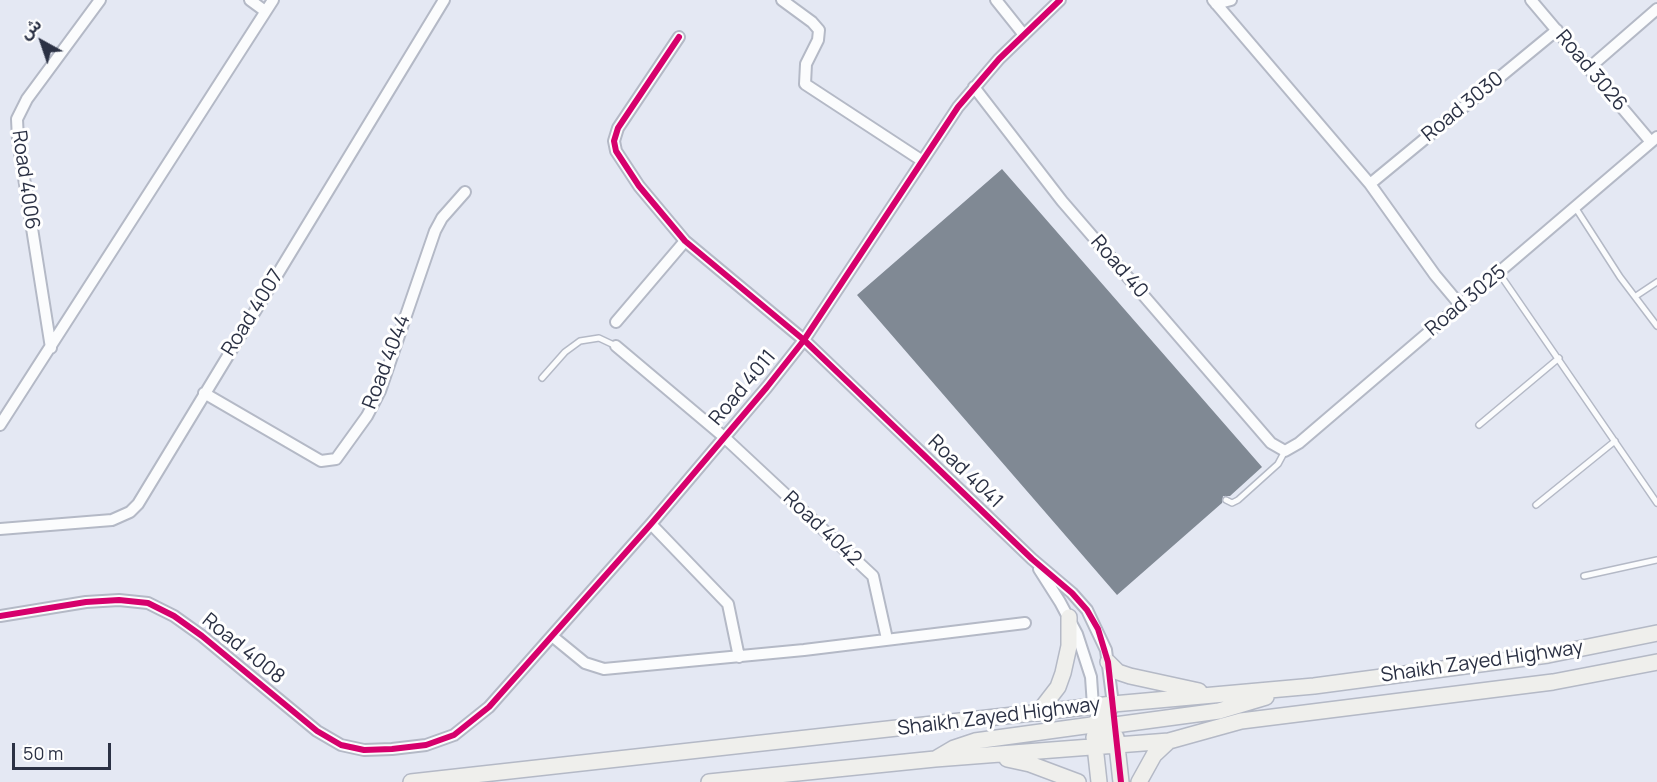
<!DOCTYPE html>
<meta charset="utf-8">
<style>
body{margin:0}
#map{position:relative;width:1657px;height:782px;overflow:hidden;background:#e4e8f3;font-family:Manrope,"Noto Sans Arabic",sans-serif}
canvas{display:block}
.north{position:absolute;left:12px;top:12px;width:60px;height:60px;-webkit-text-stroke:4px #fff;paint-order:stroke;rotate:320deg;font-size:16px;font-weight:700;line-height:24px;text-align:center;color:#2b3144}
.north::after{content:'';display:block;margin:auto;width:21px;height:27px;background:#2b3144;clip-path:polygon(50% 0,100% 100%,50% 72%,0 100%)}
.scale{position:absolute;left:12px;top:743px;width:99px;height:27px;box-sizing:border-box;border:3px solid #2b3144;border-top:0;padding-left:8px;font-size:18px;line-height:21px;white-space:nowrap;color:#2b3144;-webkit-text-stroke:4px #fff;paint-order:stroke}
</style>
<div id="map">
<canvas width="1657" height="782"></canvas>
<div class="north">ش</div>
<div class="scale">50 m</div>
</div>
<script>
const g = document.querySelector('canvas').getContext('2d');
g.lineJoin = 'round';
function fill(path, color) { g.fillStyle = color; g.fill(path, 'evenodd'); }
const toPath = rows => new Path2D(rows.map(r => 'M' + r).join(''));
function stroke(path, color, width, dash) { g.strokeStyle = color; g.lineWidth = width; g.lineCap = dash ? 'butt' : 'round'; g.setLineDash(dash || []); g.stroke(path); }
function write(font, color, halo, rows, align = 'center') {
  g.font = font + ' Manrope,sans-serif'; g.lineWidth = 6; g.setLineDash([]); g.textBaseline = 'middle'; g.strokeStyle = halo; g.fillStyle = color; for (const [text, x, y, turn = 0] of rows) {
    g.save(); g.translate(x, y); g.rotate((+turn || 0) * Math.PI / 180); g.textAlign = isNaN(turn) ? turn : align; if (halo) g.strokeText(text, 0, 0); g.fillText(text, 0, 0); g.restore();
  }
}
fill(toPath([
 [1002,169,1262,467,1230,496,1223,496,1222,503,1117,595,857,295]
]), '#808994');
const lane = toPath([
 [1575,207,1620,277,1657,326],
 [1499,273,1657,503],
 [1636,296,1657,282],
 [542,378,565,352,580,341,599,338,616,346],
 [1479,425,1559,358],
 [1226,500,1232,503,1238,500,1278,464,1285,451],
 [1536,505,1615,441],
 [1584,576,1657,560]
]);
const street = toPath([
 [250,0,265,11],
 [782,0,812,22,819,30,818,40,806,64,805,84,921,160],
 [996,0,1024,35],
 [1213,0,1370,184,1435,275,1461,306],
 [1531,0,1651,142],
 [1216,4,1231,0],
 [679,37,618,128,614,141,616,151,639,186,685,241,804,340,1032,559,1072,593,1087,610,1106,650,1113,704],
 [1589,68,1657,9],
 [974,87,1062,201,1271,443,1285,451,1299,443,1657,137],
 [1370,184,1557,30],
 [616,322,685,241],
 [616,346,724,437,873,576,887,639],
 [51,348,18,140,17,119,27,99,100,0],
 [204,393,321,461,336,459,367,416,380,391,435,231,442,218,465,192],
 [0,425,273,0],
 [651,524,728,604,739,657],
 [0,529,112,520,130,512,138,504,444,0],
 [1039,569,1060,602,1077,634,1091,677,1093,706],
 [0,616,86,602,119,600,148,603,174,616,202,636,317,731,341,745,364,750,392,749,426,745,454,735,489,707,651,524,767,387,804,340,958,107,999,59,1060,0],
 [552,636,585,663,604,669,804,650,1025,623]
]);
const secondary = toPath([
 [1108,662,1118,672,1130,676,1199,691],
 [1038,713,1058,687,1063,673,1069,646,1069,617],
 [1094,737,1099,782],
 [1116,737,1121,782],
 [1095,747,1100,735,1115,725,1219,711,1266,697],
 [937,758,954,748,975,741,1092,725,1104,717,1113,704],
 [1007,759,1030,764,1078,782],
 [411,782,1113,704,1314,686,1548,655,1657,633],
 [709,782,935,759,1169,741,1241,721,1553,682,1657,662],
 [1139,782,1154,755,1169,741]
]);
stroke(lane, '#b4b9c6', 8);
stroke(street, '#b4b9c6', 14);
stroke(secondary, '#b4b9c6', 18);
stroke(lane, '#fbfcfd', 5);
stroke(street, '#fbfcfd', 10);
stroke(secondary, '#efefec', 15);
stroke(toPath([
 [679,37,618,128,614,141,616,151,639,186,685,241,804,340,1032,559,1072,593,1087,610,1098,629,1108,662,1121,782],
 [0,616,86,602,119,600,148,603,174,616,202,636,317,731,341,745,364,750,392,749,426,745,454,735,489,707,651,524,767,387,804,340,958,107,999,59,1060,0]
]), '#d6006c', 6);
write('20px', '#2b3144', '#fff', [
 ["Road 3026",1591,71,50],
 ["Road 3030",1463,107,-39],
 ["Road 4006",25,180,82],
 ["Road 40",1119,267,49],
 ["Road 3025",1466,301,-40],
 ["Road 4007",253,313,-58],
 ["Road 4044",387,362,-69],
 ["Road 4011",743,388,-50],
 ["Road 4041",965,472,44],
 ["Road 4042",822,529,43],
 ["Road 4008",243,649,39],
 ["Shaikh Zayed Highway",1482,662,-8],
 ["Shaikh Zayed Highway",999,717,-7]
]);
</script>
